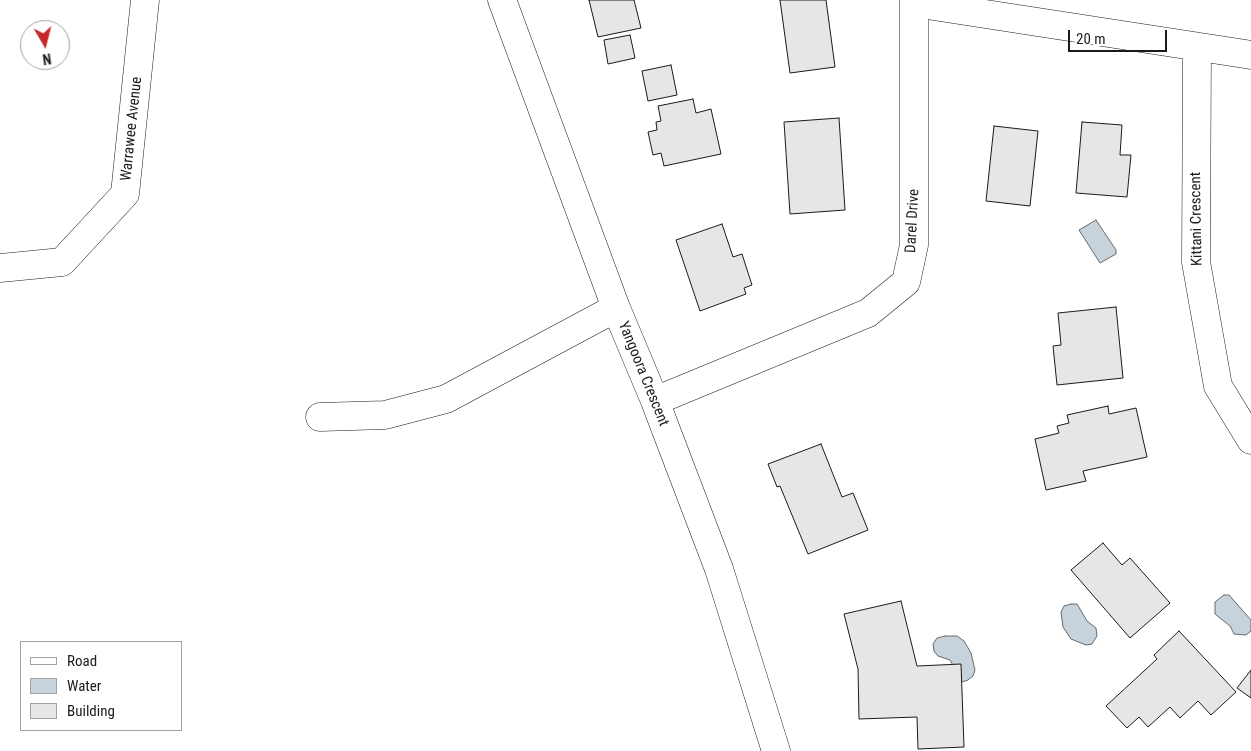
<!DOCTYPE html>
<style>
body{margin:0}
#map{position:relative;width:1251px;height:751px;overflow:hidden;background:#fff;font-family:"Roboto Condensed",sans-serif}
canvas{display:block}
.legend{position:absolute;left:20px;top:641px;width:162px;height:90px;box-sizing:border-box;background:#fff;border:1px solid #a3a3a3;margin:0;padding:6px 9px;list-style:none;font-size:15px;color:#1a1a1a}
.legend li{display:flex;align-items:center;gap:10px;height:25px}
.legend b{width:25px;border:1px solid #a3a3a3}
.north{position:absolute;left:20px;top:20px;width:50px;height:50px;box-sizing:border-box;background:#fff;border:1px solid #a3a3a3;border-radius:50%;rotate:172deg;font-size:14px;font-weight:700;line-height:20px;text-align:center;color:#1a1a1a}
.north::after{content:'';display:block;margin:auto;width:18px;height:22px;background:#c62828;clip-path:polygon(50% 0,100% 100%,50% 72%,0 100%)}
.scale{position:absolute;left:1068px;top:30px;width:99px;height:22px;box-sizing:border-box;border:2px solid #1a1a1a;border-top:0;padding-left:6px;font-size:15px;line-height:18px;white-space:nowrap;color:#1a1a1a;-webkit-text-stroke:4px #fff;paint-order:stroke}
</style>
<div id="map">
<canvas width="1251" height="751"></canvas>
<ul class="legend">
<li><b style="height:6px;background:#fff"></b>Road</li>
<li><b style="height:14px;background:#c6d2dc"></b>Water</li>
<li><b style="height:14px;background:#e6e6e6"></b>Building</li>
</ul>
<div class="north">N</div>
<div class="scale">20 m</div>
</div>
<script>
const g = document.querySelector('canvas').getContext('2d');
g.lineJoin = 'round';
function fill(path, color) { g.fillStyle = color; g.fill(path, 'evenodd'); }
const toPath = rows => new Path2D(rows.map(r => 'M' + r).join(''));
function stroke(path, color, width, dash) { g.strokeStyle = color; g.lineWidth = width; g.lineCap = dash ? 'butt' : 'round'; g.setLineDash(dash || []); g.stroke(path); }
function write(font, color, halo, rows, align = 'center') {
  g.font = font + ' "Roboto Condensed",sans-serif'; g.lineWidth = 4; g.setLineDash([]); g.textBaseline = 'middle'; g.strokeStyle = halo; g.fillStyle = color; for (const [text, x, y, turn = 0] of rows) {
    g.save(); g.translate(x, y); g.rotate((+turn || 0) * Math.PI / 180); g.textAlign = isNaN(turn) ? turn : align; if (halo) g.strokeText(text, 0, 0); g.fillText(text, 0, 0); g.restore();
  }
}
const water = toPath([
 [1096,220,1116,250,1116,254,1100,263,1079,230,1096,220],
 [1224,595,1229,595,1251,620,1251,631,1246,635,1234,634,1230,626,1215,614,1215,602,1224,595],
 [1071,604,1077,604,1087,621,1096,628,1097,636,1092,644,1086,645,1071,639,1063,627,1061,612,1064,606,1071,604],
 [945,636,957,636,964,641,971,653,975,670,973,676,968,680,962,682,950,660,938,656,934,651,933,644,937,638,945,636]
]);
fill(water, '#c6d2dc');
stroke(water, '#6a6a6a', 1);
const building = toPath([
 [589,0,634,0,641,28,598,37,589,0],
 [780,0,826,0,835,67,790,73,780,0],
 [630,35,635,58,608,64,604,40,630,35],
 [671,65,677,95,648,101,642,71,671,65],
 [693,99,696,113,711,109,721,154,664,166,661,153,653,155,648,132,657,130,656,122,661,121,658,106,693,99],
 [839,118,845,210,790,214,784,122,839,118],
 [1082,122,1122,125,1120,155,1131,155,1127,197,1076,193,1082,122],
 [994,126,1038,131,1030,206,986,201,994,126],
 [722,224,733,257,742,254,752,285,744,288,746,294,700,311,676,240,722,224],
 [1116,307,1123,378,1057,385,1053,346,1061,345,1058,313,1116,307],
 [1108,406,1109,414,1136,408,1147,457,1083,471,1086,481,1046,490,1035,439,1059,433,1057,426,1069,423,1067,415,1108,406],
 [821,444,842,497,853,493,868,530,808,554,780,486,777,487,768,464,821,444],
 [1103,543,1122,565,1130,558,1170,603,1130,638,1071,570,1103,543],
 [901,601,917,666,961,664,964,747,918,749,917,717,859,719,858,669,844,614,901,601],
 [1179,631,1236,692,1211,715,1198,701,1180,718,1170,707,1148,727,1139,717,1127,728,1106,706,1157,659,1154,655,1179,631],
 [1251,670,1251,698,1237,688,1251,670]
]);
fill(building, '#e6e6e6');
stroke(building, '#1a1a1a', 1);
const minor = toPath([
 [502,0,616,308,655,401,719,569,776,751],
 [914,3,1251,55],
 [1197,47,1196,262,1218,386,1251,440],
 [0,268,62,262,125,194,145,0],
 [655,401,868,313,906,282,914,245,914,0],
 [320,417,385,415,446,399,616,308]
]);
stroke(minor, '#1a1a1a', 29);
stroke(minor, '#fff', 28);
write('15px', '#1a1a1a', '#fff', [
 ["Warrawee Avenue",132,129,-84],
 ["Kittani Crescent",1197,219,-91],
 ["Darel Drive",913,221,-87],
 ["Yangoora Crescent",643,374,68]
]);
</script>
